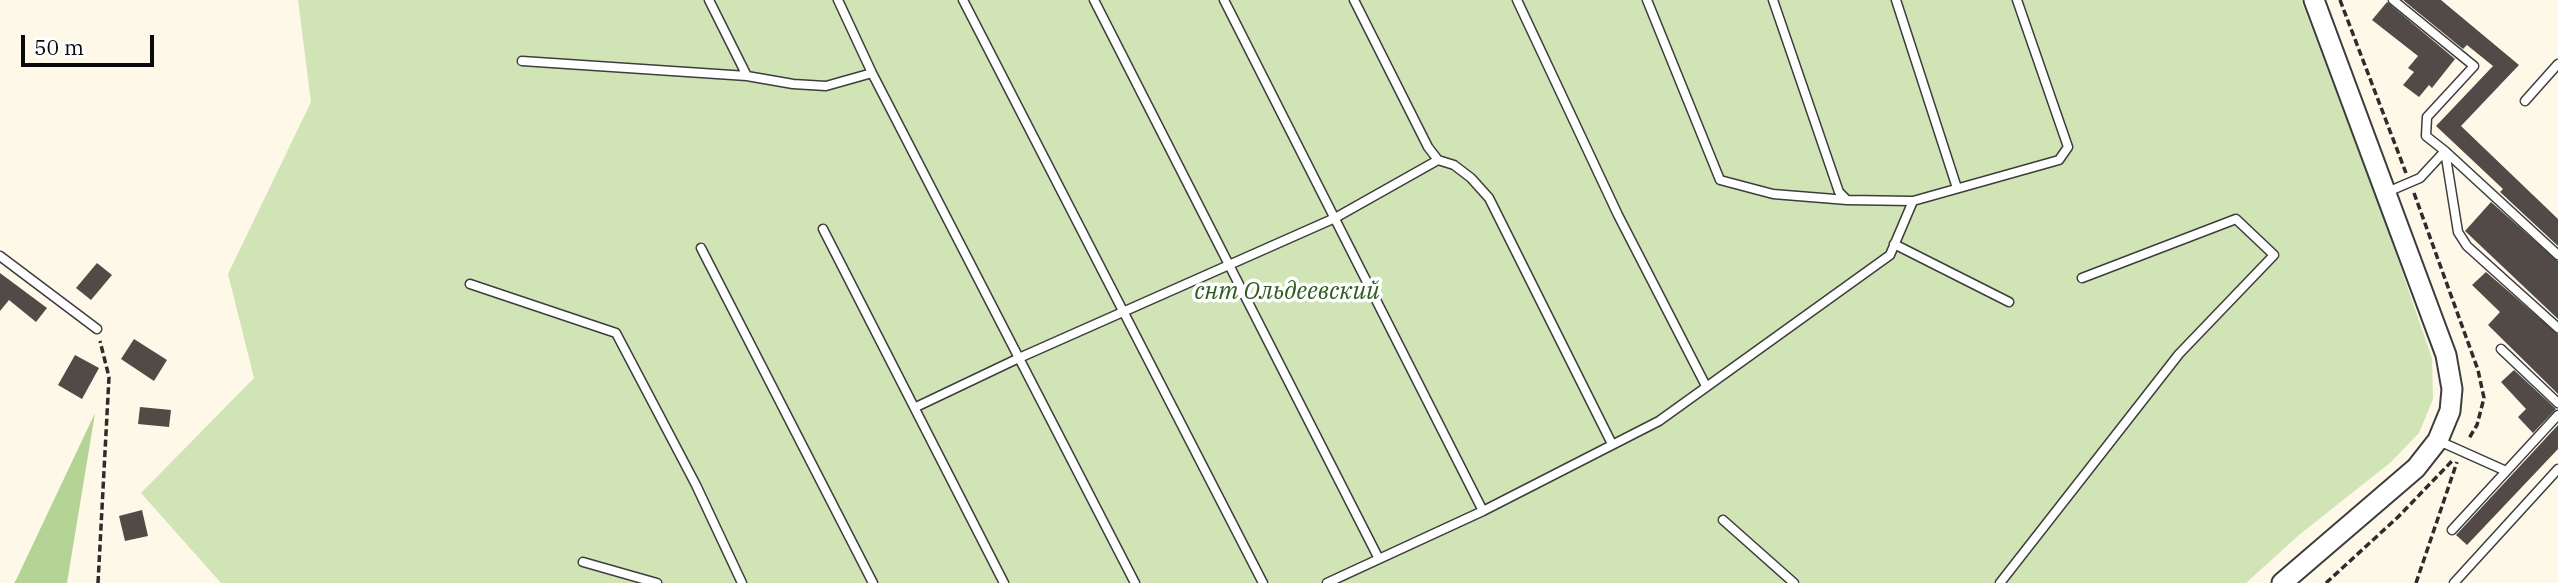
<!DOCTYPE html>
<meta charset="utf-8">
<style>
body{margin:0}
#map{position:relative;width:2558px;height:583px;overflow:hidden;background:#fef8e8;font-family:"IBM Plex Serif",serif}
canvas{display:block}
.scale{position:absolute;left:21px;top:35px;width:133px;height:32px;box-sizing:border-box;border:4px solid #0a0a0a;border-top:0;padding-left:9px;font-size:21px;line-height:24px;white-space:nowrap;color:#0a0a0a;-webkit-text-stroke:5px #fff;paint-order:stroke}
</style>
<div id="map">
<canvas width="2558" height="583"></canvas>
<div class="scale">50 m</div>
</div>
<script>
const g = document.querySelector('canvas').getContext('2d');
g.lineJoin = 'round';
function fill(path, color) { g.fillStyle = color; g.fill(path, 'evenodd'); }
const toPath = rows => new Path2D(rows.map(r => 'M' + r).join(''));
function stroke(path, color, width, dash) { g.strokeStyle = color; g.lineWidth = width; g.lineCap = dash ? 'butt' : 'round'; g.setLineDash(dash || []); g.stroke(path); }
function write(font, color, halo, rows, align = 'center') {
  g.font = font + ' "IBM Plex Serif",serif'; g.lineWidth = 7; g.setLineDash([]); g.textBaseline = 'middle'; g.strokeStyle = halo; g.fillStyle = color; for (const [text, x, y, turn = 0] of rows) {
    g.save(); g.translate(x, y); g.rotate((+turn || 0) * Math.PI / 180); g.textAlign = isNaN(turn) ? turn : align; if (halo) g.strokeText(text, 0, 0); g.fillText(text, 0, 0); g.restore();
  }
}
fill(toPath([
 [298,0,2301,0,2382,214,2432,358,2433,399,2419,433,2391,462,2299,535,2246,583,221,583,141,493,254,378,228,274,311,102]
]), '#d0e4b5');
fill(toPath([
 [95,413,67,583,14,583,17,578]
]), '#b4d495');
fill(toPath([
 [2403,0,2441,0,2519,65,2461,126,2558,219,2558,246,2500,192,2503,189,2436,126,2493,66,2467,45,2463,49],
 [2387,2,2455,59,2432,88,2429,85,2419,97,2403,85,2414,72,2408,68,2418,56,2372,20],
 [2491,202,2558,261,2558,319,2465,231],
 [97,263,112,275,91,300,76,288],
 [2486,272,2558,334,2558,394,2488,325,2500,312,2472,285],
 [0,273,47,308,36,322,9,300,0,311],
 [134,339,167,360,154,381,121,359],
 [75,355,99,368,82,399,58,385],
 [2514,370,2556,409,2533,433,2518,417,2526,409,2501,382],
 [140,407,171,410,169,427,138,424],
 [2558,425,2558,449,2467,545,2456,535],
 [142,510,148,536,125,541,119,516]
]), '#514a47');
const service = toPath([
 [709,0,747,76,793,84,826,86,872,73],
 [838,0,872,73,1135,583],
 [963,0,1263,583],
 [1094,0,1379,559],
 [1224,0,1483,511],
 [1354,0,1428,147,1438,160,1454,165,1471,178,1489,198,1612,444],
 [1517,0,1618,215,1706,386],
 [1647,0,1720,180,1773,194,1847,200],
 [1773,0,1839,192,1847,200,1913,201],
 [1896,0,1957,188],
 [2393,0,2474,66,2427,117,2426,136,2445,151,2458,232,2467,246,2558,328],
 [522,61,747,76],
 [2525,101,2558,64],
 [2385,193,2420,178,2445,151,2558,255],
 [823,229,1004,583],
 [1894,244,2009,302],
 [701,248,873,583],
 [0,256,97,329],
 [470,284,616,333,696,485,742,583],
 [2501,349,2558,403],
 [916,407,1019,358,1335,218,1438,160],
 [2439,441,2506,471],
 [1723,520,1794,583],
 [2452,530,2558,415],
 [583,562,657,583],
 [1327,583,1483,511,1659,421,1890,255,1913,201,2059,160,2068,147,2017,0],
 [2000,583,2179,354,2274,255,2236,219,2082,278],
 [2454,583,2558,469]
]);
const tertiary = toPath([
 [2282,583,2416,468,2438,440,2450,411,2452,389,2446,355,2314,0]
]);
stroke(service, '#3d3d3d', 11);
stroke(tertiary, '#3d3d3d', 23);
stroke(toPath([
 [2340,0,2406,173],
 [2414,193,2478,370,2484,398,2477,425,2468,440],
 [98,583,109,377,100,341],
 [2326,583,2398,517,2452,461],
 [2416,583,2457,462]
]), '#2c2c2c', 3.5, [7, 3.5]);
stroke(service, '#fff', 8);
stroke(tertiary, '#fff', 19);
write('italic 24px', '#2f5b20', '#fff', [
 ["снт Ольдеевский",1287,292]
]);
</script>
